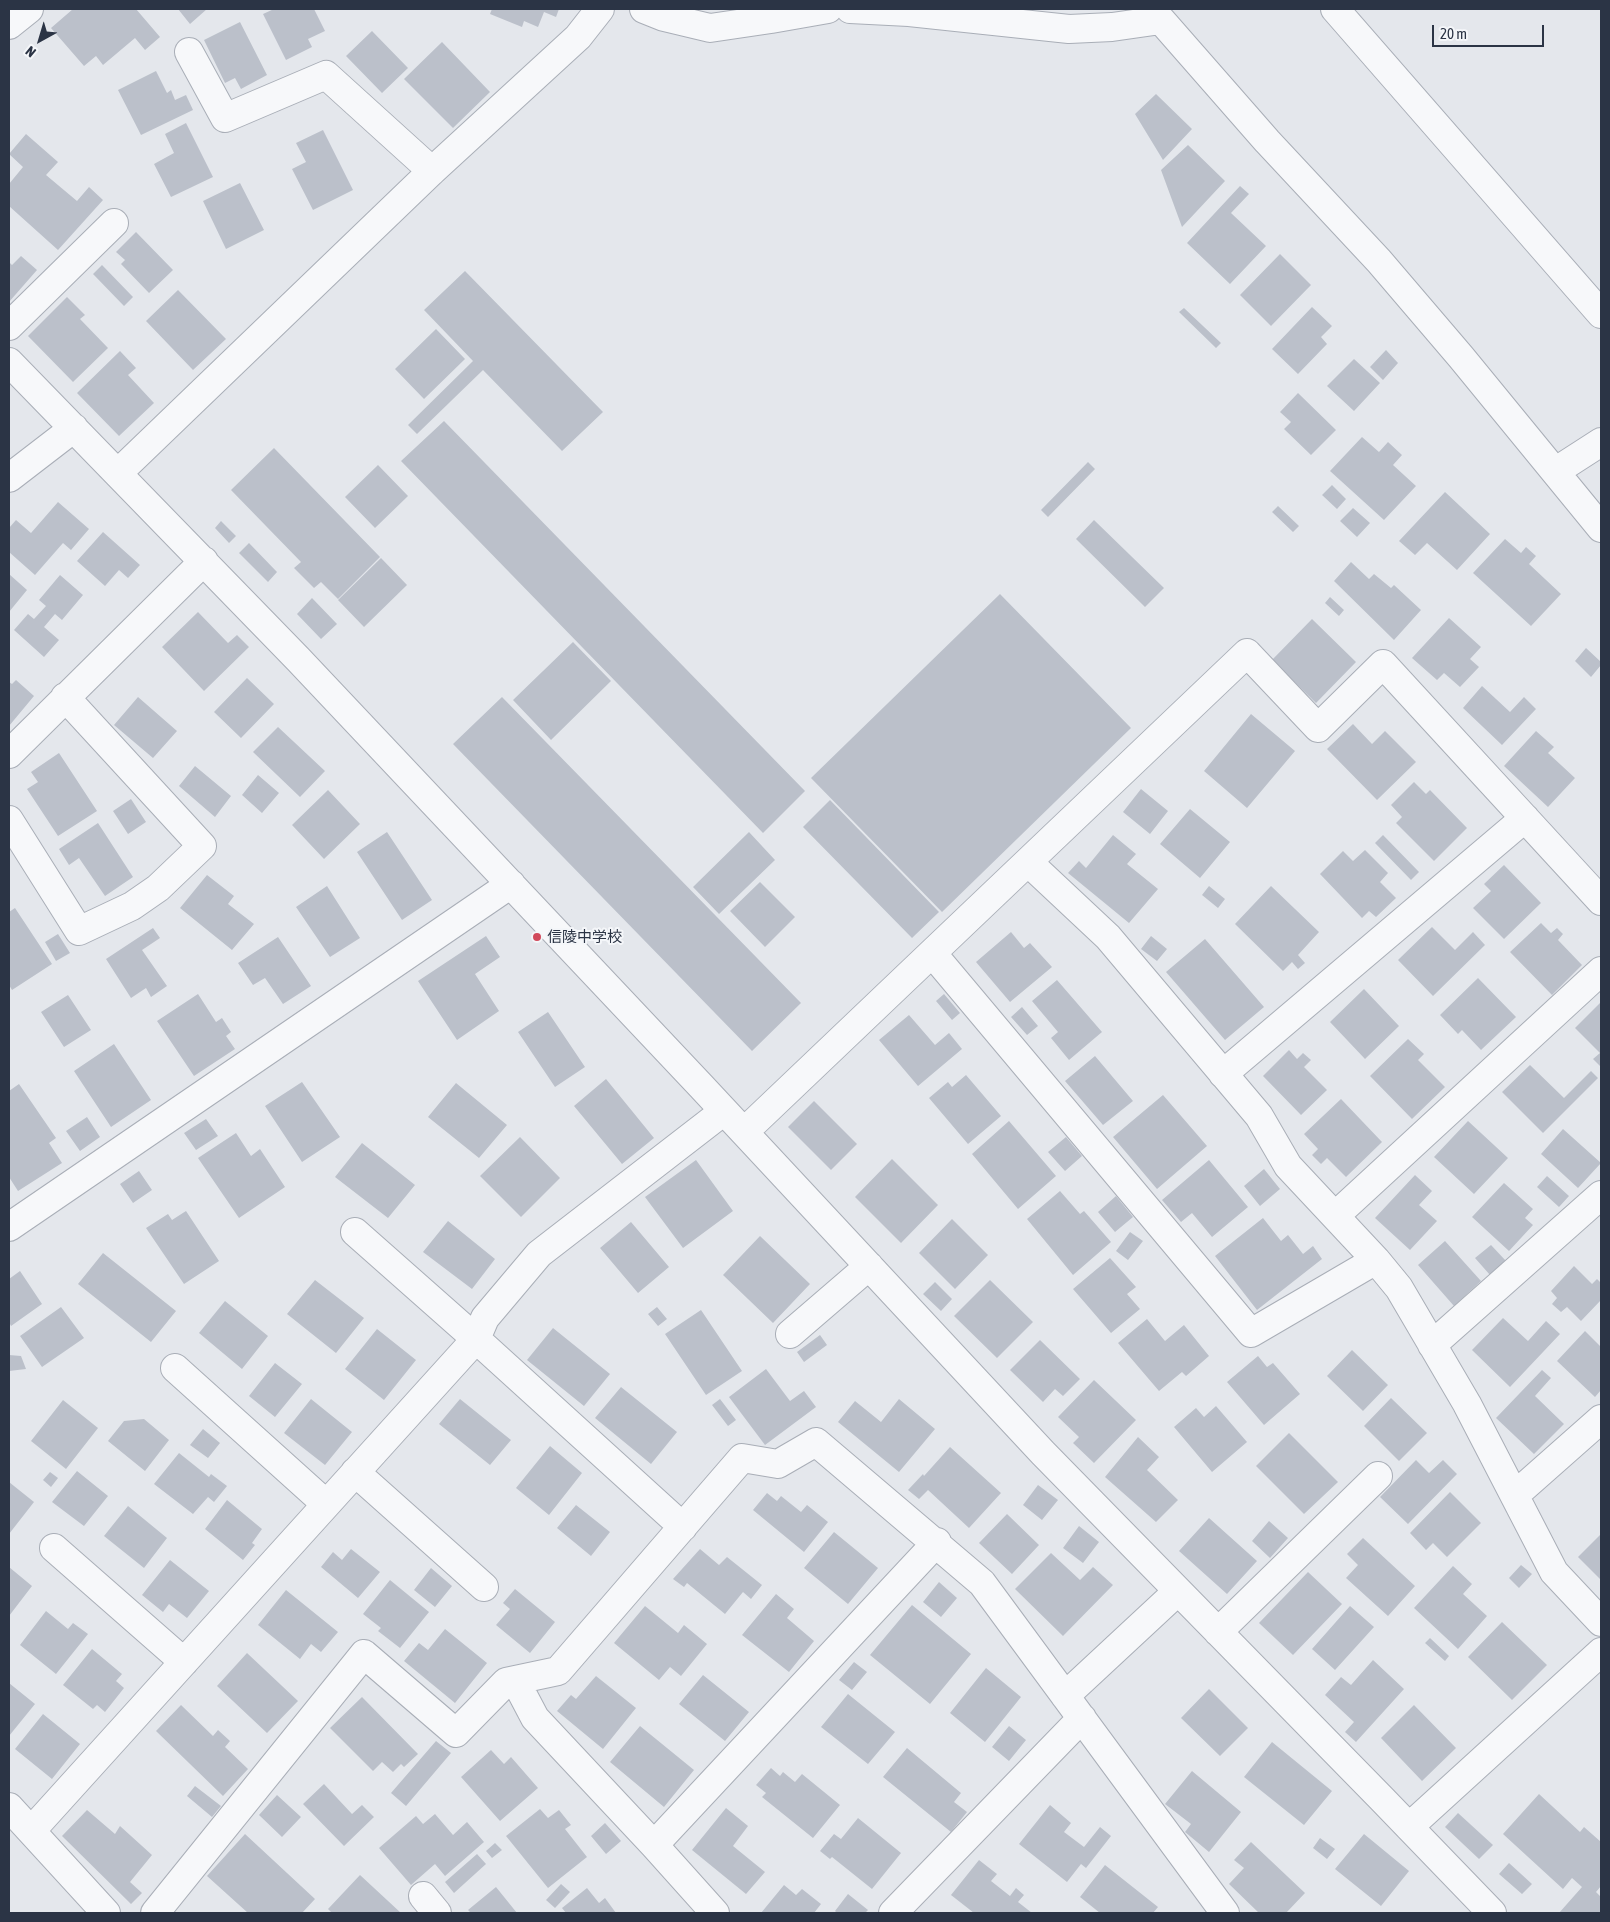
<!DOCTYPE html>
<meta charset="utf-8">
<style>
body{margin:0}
#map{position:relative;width:1610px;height:1922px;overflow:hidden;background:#e4e7ec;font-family:"Asap Condensed",sans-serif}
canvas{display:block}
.frame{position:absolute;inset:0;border:10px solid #2b3445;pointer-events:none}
.north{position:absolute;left:15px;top:15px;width:50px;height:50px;-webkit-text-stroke:4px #f4f6f9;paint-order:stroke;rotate:219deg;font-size:14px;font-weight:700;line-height:20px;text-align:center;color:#2b3445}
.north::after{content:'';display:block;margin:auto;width:18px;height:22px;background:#2b3445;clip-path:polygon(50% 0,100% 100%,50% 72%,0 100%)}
.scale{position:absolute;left:1432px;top:25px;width:112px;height:22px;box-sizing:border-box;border:2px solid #2b3445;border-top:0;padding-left:6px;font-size:15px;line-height:18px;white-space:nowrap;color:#2b3445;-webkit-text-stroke:4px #f4f6f9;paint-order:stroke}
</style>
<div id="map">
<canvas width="1610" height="1922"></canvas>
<div class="frame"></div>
<div class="north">N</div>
<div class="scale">20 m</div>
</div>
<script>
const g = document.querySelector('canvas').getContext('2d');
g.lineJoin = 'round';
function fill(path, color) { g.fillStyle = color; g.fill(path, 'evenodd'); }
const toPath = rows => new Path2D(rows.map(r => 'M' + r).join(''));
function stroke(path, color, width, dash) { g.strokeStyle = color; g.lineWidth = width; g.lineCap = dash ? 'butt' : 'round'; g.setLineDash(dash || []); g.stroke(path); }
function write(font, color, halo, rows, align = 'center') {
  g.font = font + ' "Asap Condensed","Noto Sans JP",sans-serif'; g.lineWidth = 4; g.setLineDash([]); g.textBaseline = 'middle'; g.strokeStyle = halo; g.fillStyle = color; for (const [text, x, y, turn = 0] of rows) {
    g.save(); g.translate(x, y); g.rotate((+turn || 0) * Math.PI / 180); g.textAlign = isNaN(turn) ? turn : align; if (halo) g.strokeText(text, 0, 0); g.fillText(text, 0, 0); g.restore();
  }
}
fill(toPath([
 [73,9,136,9,160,37,145,50,135,38,103,65,96,56,84,66,51,28],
 [178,9,207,9,190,24],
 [274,9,314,9,325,31,308,39,312,47,286,60,263,14],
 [492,9,559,9,556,17,544,12,538,27,524,21,522,27,490,14],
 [240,22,267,75,241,89,235,78,225,83,204,40],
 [372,31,408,68,382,93,346,56],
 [442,42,490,92,453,128,404,79],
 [156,71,167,93,171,90,175,100,186,95,193,110,141,135,118,90],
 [1156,94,1192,129,1163,160,1135,114],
 [186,123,213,177,171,197,154,164,174,153,165,134],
 [323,130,353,190,313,210,292,169,306,162,296,143],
 [26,134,58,162,46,175,77,201,89,187,103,200,58,250,9,206,9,184,23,167,9,154],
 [1188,145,1225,181,1182,227,1161,170],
 [240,183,264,230,226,249,203,201],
 [1240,186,1249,194,1231,213,1266,246,1230,284,1187,243],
 [136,232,173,270,149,293,121,264,125,260,116,252],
 [1280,254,1311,285,1271,326,1240,295],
 [21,256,37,270,9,302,9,262,12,265],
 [102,265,133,297,124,306,93,274],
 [465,271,603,412,562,451,483,370,417,434,408,425,473,361,424,310],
 [178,290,226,339,193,370,146,321],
 [67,297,85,315,80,319,108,348,73,382,28,336],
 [1312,307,1332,326,1321,337,1327,344,1298,374,1272,349],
 [1184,308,1221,343,1216,348,1179,312],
 [436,329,465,359,424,399,395,369],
 [1386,350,1398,363,1383,380,1370,367],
 [120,351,136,368,128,375,154,403,119,436,77,393],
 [1354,359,1380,383,1354,411,1327,386],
 [1298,393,1336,430,1311,455,1284,429,1291,422,1280,412],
 [444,421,805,791,763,833,401,461],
 [1362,437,1379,452,1388,442,1402,455,1393,465,1416,486,1384,520,1330,471],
 [274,448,380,557,338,599,321,582,314,588,294,568,301,562,231,490],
 [1088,462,1095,469,1048,517,1041,510],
 [378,465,408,496,375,528,345,497],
 [1332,485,1346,499,1337,509,1322,495],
 [1445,492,1490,534,1457,570,1427,543,1415,555,1399,541],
 [58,502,89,529,71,550,63,543,35,575,9,552,9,528,16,520,31,533],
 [1278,506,1299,526,1293,532,1272,512],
 [1353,508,1370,523,1357,537,1340,521],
 [1094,520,1164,588,1145,607,1076,539],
 [221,521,236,536,229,543,215,528],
 [103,532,140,565,128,578,119,570,105,586,77,561],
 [1505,539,1521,553,1526,547,1536,556,1529,564,1561,594,1531,626,1473,573],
 [249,543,277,572,268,582,239,553],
 [381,558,407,585,364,627,338,600],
 [1351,562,1369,579,1374,574,1391,588,1394,585,1421,610,1394,640,1334,581],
 [9,574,27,590,9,612],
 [60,575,83,595,62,620,55,614,44,627,59,640,44,657,14,630,28,614,34,619,46,606,39,600],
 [1000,594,1131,728,942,912,811,778],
 [1330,597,1344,610,1339,616,1325,603],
 [312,598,337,624,321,639,297,614],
 [198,612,228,643,237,635,249,647,204,691,162,647],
 [1449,618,1481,647,1470,659,1479,667,1460,687,1444,673,1437,680,1412,658],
 [1312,619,1356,662,1316,703,1272,660],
 [573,642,611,681,551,740,513,700],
 [1586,648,1601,662,1601,665,1591,677,1575,661],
 [247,678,274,704,241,738,214,712],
 [16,680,34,696,9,726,9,682,12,684],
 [1482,686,1510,712,1524,697,1536,709,1502,745,1463,708],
 [138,697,177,731,153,758,114,725],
 [502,697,801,1003,752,1051,453,744],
 [1251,714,1295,751,1247,808,1204,771],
 [1353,724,1372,744,1385,731,1416,762,1377,800,1327,749],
 [278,727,325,771,300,797,253,752],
 [1536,731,1554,747,1548,753,1575,778,1548,807,1504,766],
 [59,753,97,811,58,836,27,789,38,782,31,772],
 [195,766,231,796,215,817,179,786],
 [258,775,279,793,262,813,242,795],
 [1414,782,1426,794,1430,790,1467,828,1434,861,1396,823,1402,817,1391,805],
 [1141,789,1168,811,1150,834,1123,812],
 [328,790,360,824,324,859,292,825],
 [131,799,146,822,128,834,113,811],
 [830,800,939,912,912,938,803,827],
 [1190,809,1230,842,1200,878,1160,844],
 [98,823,133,877,105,896,79,858,69,865,59,849],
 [387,832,432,900,402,920,357,852],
 [749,832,775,860,719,914,693,887],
 [1113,835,1136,854,1127,864,1158,889,1129,923,1068,873,1079,861,1086,868],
 [1383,835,1419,872,1411,880,1375,843],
 [1365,850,1388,873,1380,882,1396,898,1376,917,1369,911,1362,918,1320,874,1343,851,1353,861],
 [1504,865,1541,903,1504,939,1473,908,1491,891,1484,884],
 [207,875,234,896,228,904,254,924,232,950,180,908],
 [760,882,795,917,765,947,730,911],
 [327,886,360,938,330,957,296,907],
 [1209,886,1225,899,1218,908,1202,895],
 [1271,886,1319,932,1298,955,1305,963,1298,969,1292,962,1283,971,1235,924],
 [15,908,52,964,12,990,9,985,9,912],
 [1541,923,1551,933,1557,928,1563,934,1558,940,1582,965,1552,995,1510,952],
 [1432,927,1455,950,1473,932,1485,945,1433,996,1398,960],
 [153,928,160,938,142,950,167,986,151,997,146,988,131,998,106,959],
 [1011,932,1024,948,1030,943,1052,967,1010,1002,976,962],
 [58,934,70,953,56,961,45,942],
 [486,936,500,957,475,974,499,1011,457,1040,418,981],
 [1151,936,1167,949,1157,961,1141,949],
 [278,937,311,986,283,1004,265,978,253,985,238,963],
 [1205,939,1264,1007,1225,1040,1166,972],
 [1478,978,1516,1017,1481,1050,1462,1030,1458,1034,1440,1015],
 [1057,980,1102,1032,1069,1060,1051,1038,1058,1032,1032,1001],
 [1364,989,1399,1026,1365,1059,1330,1022],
 [198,994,216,1022,222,1018,231,1032,226,1036,235,1049,194,1076,157,1021],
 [944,994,960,1013,952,1020,936,1001],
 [68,995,91,1030,64,1047,41,1012],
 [1601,1002,1601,1067,1593,1059,1600,1053,1575,1028],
 [1022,1007,1038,1026,1027,1035,1011,1017],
 [548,1012,585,1067,555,1087,518,1032],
 [909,1015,935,1045,949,1033,962,1049,918,1086,879,1040],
 [1408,1039,1424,1054,1418,1060,1445,1087,1412,1119,1370,1076],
 [114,1044,151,1100,111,1127,74,1071],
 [1289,1050,1297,1059,1303,1053,1311,1060,1304,1067,1327,1090,1301,1115,1263,1076],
 [1095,1056,1133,1101,1103,1125,1065,1081],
 [1530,1065,1564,1098,1591,1071,1598,1078,1543,1133,1502,1092],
 [966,1075,1001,1116,968,1144,929,1098,948,1082,952,1087],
 [606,1079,654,1138,622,1164,574,1106],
 [302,1082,340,1137,302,1162,265,1106],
 [456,1083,507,1125,479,1158,428,1117],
 [19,1084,56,1138,49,1143,62,1163,18,1191,9,1177,9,1091],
 [1163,1095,1207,1146,1157,1189,1113,1137],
 [1341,1099,1382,1142,1346,1177,1327,1158,1321,1164,1312,1155,1318,1149,1304,1134],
 [814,1101,857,1144,831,1170,788,1127],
 [87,1117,100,1137,80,1151,66,1131],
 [206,1119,218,1136,196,1150,184,1133],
 [1009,1121,1056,1176,1018,1209,972,1154],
 [1468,1121,1508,1158,1474,1194,1434,1157],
 [1563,1129,1601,1163,1578,1188,1541,1154],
 [236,1133,251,1156,260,1149,285,1187,239,1218,198,1158],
 [520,1137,560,1178,521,1217,480,1176],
 [1066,1137,1082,1156,1065,1171,1048,1152],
 [362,1143,415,1185,388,1218,335,1177],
 [892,1159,938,1205,901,1243,855,1197],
 [696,1160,733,1211,683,1248,645,1197],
 [1209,1160,1248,1207,1212,1237,1192,1213,1181,1222,1162,1200],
 [1264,1169,1280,1189,1260,1206,1244,1186],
 [139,1171,152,1190,133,1203,120,1184],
 [1415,1175,1432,1191,1419,1205,1437,1221,1410,1250,1375,1218],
 [1547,1176,1569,1196,1559,1207,1537,1187],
 [1504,1183,1533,1209,1525,1218,1533,1225,1509,1251,1472,1217],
 [1060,1191,1080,1214,1084,1211,1111,1242,1073,1275,1027,1219],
 [1116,1196,1133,1217,1115,1232,1098,1212],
 [186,1211,219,1261,184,1284,146,1228,168,1214,172,1220],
 [1263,1218,1281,1241,1288,1235,1303,1254,1313,1246,1322,1259,1257,1310,1215,1256],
 [952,1219,988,1255,955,1289,919,1253],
 [448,1221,495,1259,472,1289,423,1252],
 [631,1222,669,1267,638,1293,600,1248],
 [1130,1232,1143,1241,1128,1260,1116,1251],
 [760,1236,810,1284,773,1323,723,1275],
 [1445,1241,1481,1281,1454,1306,1418,1265],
 [1491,1245,1506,1261,1490,1275,1475,1258],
 [103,1253,176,1311,151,1342,78,1284],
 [1110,1258,1136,1287,1127,1294,1140,1309,1111,1333,1073,1289],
 [1574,1266,1592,1284,1597,1279,1601,1283,1601,1300,1581,1321,1567,1307,1561,1312,1552,1304,1557,1298,1551,1291],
 [20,1271,42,1304,11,1326,9,1322,9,1279],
 [315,1280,364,1318,336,1353,287,1314],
 [990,1280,1033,1322,997,1358,954,1316],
 [935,1282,952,1299,941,1311,923,1294],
 [225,1301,268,1336,242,1369,199,1333],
 [61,1307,84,1338,42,1367,20,1336],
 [657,1307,667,1319,658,1326,648,1314],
 [701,1310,742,1371,706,1395,665,1334],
 [1503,1318,1528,1341,1546,1321,1560,1334,1510,1387,1472,1350],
 [1147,1319,1165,1341,1184,1325,1209,1356,1186,1376,1182,1372,1159,1391,1118,1343],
 [553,1328,610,1374,584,1406,527,1360],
 [377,1329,416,1360,384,1400,345,1369],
 [1585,1331,1601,1347,1601,1390,1595,1397,1557,1361],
 [820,1335,827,1345,804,1362,797,1352],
 [1040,1340,1080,1379,1063,1396,1055,1389,1043,1402,1010,1370],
 [1352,1350,1388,1385,1363,1411,1327,1376],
 [9,1355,21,1356,26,1369,9,1371],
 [1258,1356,1267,1367,1273,1363,1300,1394,1264,1425,1227,1382],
 [275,1363,302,1384,275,1417,249,1396],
 [766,1369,790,1401,804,1391,816,1407,765,1445,729,1397],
 [1542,1370,1551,1378,1535,1396,1564,1424,1534,1454,1496,1418],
 [1094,1380,1136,1420,1094,1463,1073,1443,1079,1437,1058,1417],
 [621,1387,677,1432,651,1464,595,1418],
 [1391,1398,1427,1433,1399,1461,1364,1426],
 [311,1399,352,1432,325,1465,284,1433],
 [460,1399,511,1440,490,1465,439,1424],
 [720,1399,736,1420,728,1426,712,1405],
 [899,1399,935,1429,899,1472,838,1422,855,1401,881,1422],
 [63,1400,98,1428,66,1469,31,1441],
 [1216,1406,1247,1442,1212,1472,1174,1427,1196,1408,1204,1417],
 [144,1419,169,1440,145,1471,108,1441,124,1421],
 [203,1429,220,1443,208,1458,190,1445],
 [1289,1433,1338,1482,1304,1514,1256,1466],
 [1138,1437,1159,1457,1147,1470,1178,1500,1156,1522,1105,1477],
 [550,1446,582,1473,549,1515,516,1488],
 [950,1447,1001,1493,969,1528,928,1490,919,1499,908,1490,923,1474,924,1476],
 [179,1453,209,1477,211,1474,227,1486,214,1502,208,1497,193,1514,154,1484],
 [1416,1460,1429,1473,1443,1460,1457,1474,1408,1524,1380,1497],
 [77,1471,108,1496,84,1526,52,1502],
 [50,1472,58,1478,51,1487,43,1480],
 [9,1482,34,1502,9,1534],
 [1038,1485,1058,1500,1042,1520,1023,1505],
 [1450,1492,1481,1523,1447,1557,1433,1543,1426,1550,1410,1533],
 [767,1493,777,1501,781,1496,801,1512,807,1505,828,1522,804,1552,753,1510],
 [227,1500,262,1529,252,1543,255,1545,243,1560,205,1529],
 [576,1505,610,1532,591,1556,557,1528],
 [128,1506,167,1538,144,1568,104,1536],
 [1007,1514,1039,1545,1012,1574,979,1543],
 [1209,1518,1257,1561,1227,1594,1179,1551],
 [1269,1521,1288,1538,1270,1558,1252,1541],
 [1079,1526,1099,1542,1083,1563,1063,1548],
 [834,1532,878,1568,848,1604,804,1568],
 [1601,1534,1601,1580,1578,1557],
 [1363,1538,1415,1586,1388,1616,1346,1578,1358,1565,1347,1554],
 [351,1549,380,1572,358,1598,321,1567,333,1552,342,1560],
 [700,1549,719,1565,727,1557,762,1585,751,1599,743,1592,725,1614,687,1583,684,1587,673,1579],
 [1051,1553,1080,1580,1093,1567,1113,1585,1063,1636,1015,1589],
 [170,1560,209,1591,187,1618,169,1604,163,1612,142,1595],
 [1521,1565,1532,1574,1519,1588,1509,1578],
 [1453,1566,1472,1584,1463,1594,1487,1616,1458,1649,1414,1608],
 [9,1567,32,1586,9,1616],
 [431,1568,452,1586,435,1607,414,1590],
 [1308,1572,1342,1604,1293,1655,1259,1623],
 [390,1580,429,1612,400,1648,378,1631,381,1628,363,1614],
 [939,1582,957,1598,941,1617,923,1602],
 [515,1589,555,1622,530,1653,496,1625,510,1609,503,1603],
 [286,1590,338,1632,321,1652,311,1644,300,1659,258,1625],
 [776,1594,794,1609,787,1618,814,1641,789,1672,742,1635],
 [912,1605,971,1654,930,1704,870,1655],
 [645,1606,678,1633,684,1625,707,1644,681,1676,670,1667,659,1680,614,1643],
 [1350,1606,1374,1627,1335,1670,1312,1649],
 [46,1611,68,1629,73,1623,88,1634,56,1674,20,1645],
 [1502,1622,1547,1665,1512,1700,1468,1657],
 [445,1629,487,1663,455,1703,404,1661,419,1643,428,1650],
 [1430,1638,1449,1656,1445,1661,1425,1643],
 [92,1649,122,1674,116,1681,124,1688,105,1712,97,1705,93,1709,63,1685],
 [247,1653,298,1701,267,1733,217,1686],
 [1373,1660,1404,1689,1356,1742,1345,1732,1354,1722,1325,1695,1341,1677,1351,1685],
 [854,1662,867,1672,852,1690,839,1680],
 [986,1668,1021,1697,985,1742,950,1713],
 [703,1675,749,1712,725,1741,679,1704],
 [596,1676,636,1708,603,1749,557,1711,571,1695,576,1699],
 [9,1683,35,1704,9,1736],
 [1209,1689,1248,1728,1220,1756,1181,1718],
 [848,1694,895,1732,868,1764,821,1727],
 [362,1697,418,1754,404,1767,401,1764,393,1772,382,1762,373,1771,330,1728],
 [181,1705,213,1736,218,1730,230,1741,225,1747,248,1769,223,1796,156,1731],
 [1414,1705,1456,1748,1422,1781,1381,1738],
 [43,1714,80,1744,52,1779,15,1749],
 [640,1726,694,1770,664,1807,610,1762],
 [1009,1726,1026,1740,1009,1761,992,1747],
 [436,1741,451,1753,406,1806,391,1793],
 [1272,1742,1332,1791,1304,1825,1244,1777],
 [907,1748,961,1793,954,1802,967,1812,951,1832,883,1777],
 [491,1750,504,1764,511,1757,538,1788,500,1821,461,1777],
 [771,1768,780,1776,783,1772,795,1782,802,1774,840,1805,813,1838,762,1797,766,1793,756,1785],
 [1192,1771,1241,1812,1209,1852,1185,1832,1191,1824,1165,1804],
 [324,1784,352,1814,362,1805,374,1817,344,1846,303,1804],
 [195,1786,221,1806,212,1817,187,1796],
 [1539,1794,1580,1832,1584,1827,1601,1842,1601,1886,1596,1892,1601,1897,1601,1913,1559,1913,1582,1887,1572,1878,1563,1889,1503,1834],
 [277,1795,301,1817,282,1837,259,1815],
 [1050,1805,1071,1823,1064,1832,1084,1847,1100,1827,1111,1836,1086,1868,1081,1864,1067,1882,1019,1844],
 [726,1808,748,1826,733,1846,765,1872,746,1894,692,1850],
 [540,1809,548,1818,559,1810,571,1825,565,1829,587,1857,548,1888,506,1836],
 [87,1810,115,1834,120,1826,152,1855,130,1882,142,1893,131,1904,62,1836],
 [1458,1813,1493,1845,1479,1859,1445,1827],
 [435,1814,453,1835,467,1822,484,1842,445,1876,435,1864,411,1885,379,1848,416,1816,423,1824],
 [858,1818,901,1853,872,1889,832,1857,830,1859,820,1851,834,1834,841,1839],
 [605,1823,621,1841,606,1854,591,1836],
 [245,1834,315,1899,302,1913,248,1913,207,1876],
 [1364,1834,1409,1871,1381,1906,1335,1869],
 [1320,1838,1335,1849,1327,1859,1313,1848],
 [1251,1842,1305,1893,1286,1913,1259,1913,1229,1884,1244,1868,1234,1860],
 [495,1843,502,1850,492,1858,486,1851],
 [477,1854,486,1864,454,1893,445,1882],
 [979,1860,997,1874,991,1881,1010,1896,1016,1888,1024,1895,1018,1902,1032,1913,974,1913,951,1895],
 [1509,1863,1532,1884,1522,1894,1499,1874],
 [1105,1865,1158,1907,1153,1913,1100,1913,1080,1897],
 [360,1875,401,1913,332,1913,328,1909],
 [561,1884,570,1892,555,1908,546,1900],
 [784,1885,796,1895,802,1889,821,1904,814,1913,761,1913],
 [496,1887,517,1913,471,1913,468,1910],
 [587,1888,599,1903,605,1898,616,1913,566,1913,562,1908],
 [848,1894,868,1910,865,1913,837,1913,835,1911]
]), '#bbc0ca');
const street = toPath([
 [644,9,664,17,710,28,771,19,828,9],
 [850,9,909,12,1069,29,1112,27,1161,20,1267,141,1379,261,1461,357,1601,528],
 [1335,9,1601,314],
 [9,25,29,9],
 [189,52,225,118,326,75,432,171],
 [9,326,114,223],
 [9,362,298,659,701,1086,1043,1453,1382,1799,1492,1913],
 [1556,471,1601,442],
 [118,473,432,171,578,37,600,9],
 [9,478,74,428],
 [9,754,204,561],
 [9,820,79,931,132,906,158,888,202,846,65,697],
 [1028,862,1108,937,1259,1116,1288,1166,1376,1260,1399,1288,1467,1404,1554,1572,1601,1622],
 [932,953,1251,1333,1376,1260],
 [1223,1074,1525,818],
 [744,1132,1247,653,1318,728,1383,664,1601,901],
 [1335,1216,1601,971],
 [9,1227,511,884],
 [355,1232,476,1339,683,1527],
 [790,1334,869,1266],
 [1432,1345,1601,1195],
 [175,1368,326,1504],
 [355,1472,484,1587],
 [1515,1495,1601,1419],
 [54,1548,184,1662],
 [1218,1632,1378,1476],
 [515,1680,535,1718,654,1845,715,1913],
 [1065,1696,1178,1591],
 [9,1807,106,1913],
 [1409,1827,1601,1652],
 [31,1831,476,1339,485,1318,539,1254,724,1111],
 [654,1845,937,1542],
 [423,1896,437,1913],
 [155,1913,364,1654,456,1733,506,1682,558,1671,742,1458,778,1464,816,1442,982,1583,1225,1913],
 [893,1913,1082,1718]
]);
stroke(street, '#a9aeb7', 30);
stroke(street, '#f7f8fa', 28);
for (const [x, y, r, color] of [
 [537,937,5,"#d1495b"]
]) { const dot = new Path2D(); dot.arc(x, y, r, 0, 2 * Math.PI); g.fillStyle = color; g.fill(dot); stroke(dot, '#f4f6f9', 2); }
write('15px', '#2b3445', '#f4f6f9', [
 ["信陵中学校",547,937]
], 'left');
</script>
